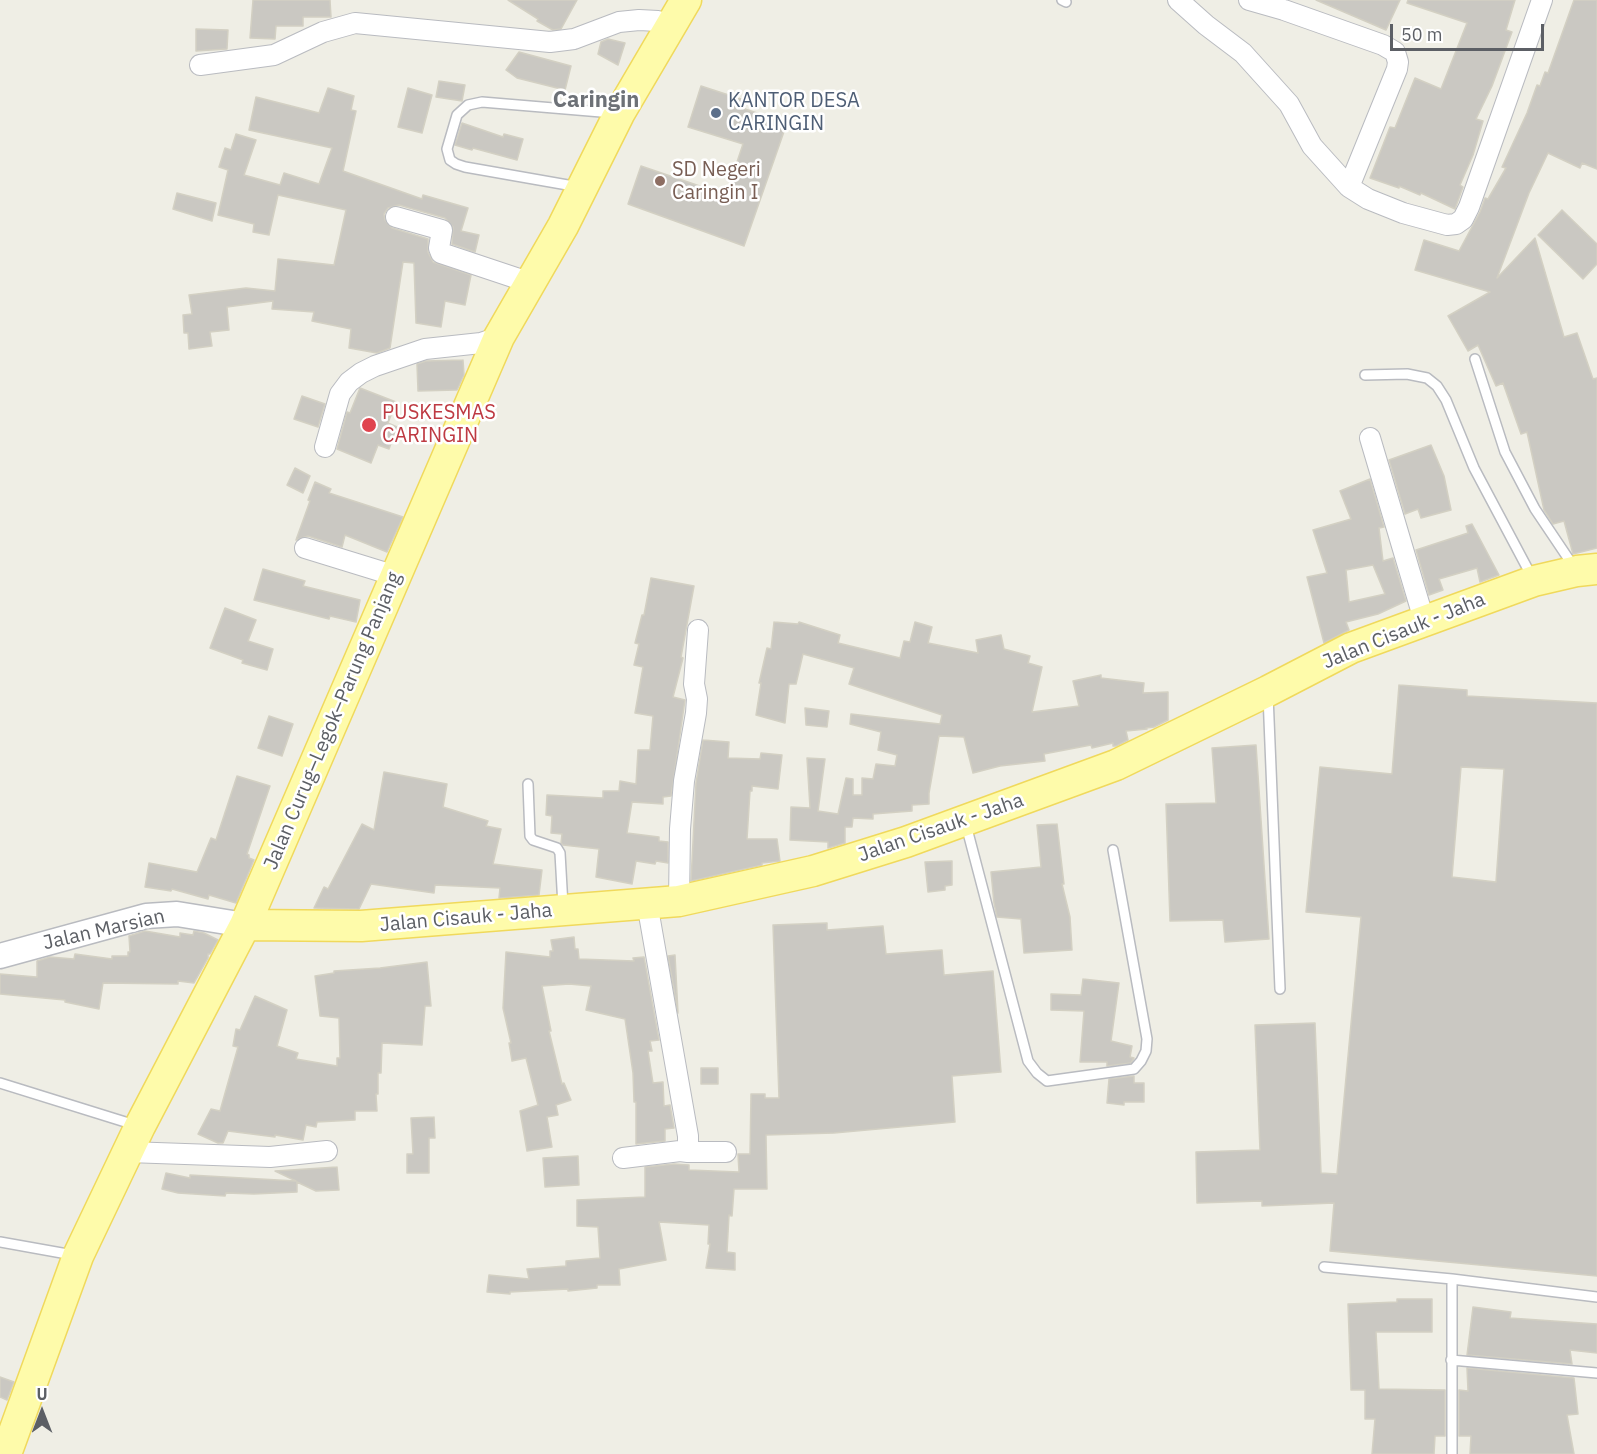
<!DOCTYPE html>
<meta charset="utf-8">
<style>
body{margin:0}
#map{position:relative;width:1597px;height:1454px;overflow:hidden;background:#efeee5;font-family:"IBM Plex Sans",sans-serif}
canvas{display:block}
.north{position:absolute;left:12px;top:1382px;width:60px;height:60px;-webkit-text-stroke:4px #fff;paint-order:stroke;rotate:0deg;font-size:16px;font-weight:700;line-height:24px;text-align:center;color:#5c5f65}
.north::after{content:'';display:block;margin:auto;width:21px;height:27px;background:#5c5f65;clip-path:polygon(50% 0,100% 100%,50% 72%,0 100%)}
.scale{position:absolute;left:1390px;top:24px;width:154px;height:27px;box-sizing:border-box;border:3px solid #5c5f65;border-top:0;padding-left:8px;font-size:18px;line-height:21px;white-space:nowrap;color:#5c5f65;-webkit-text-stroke:4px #fff;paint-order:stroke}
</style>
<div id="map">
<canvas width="1597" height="1454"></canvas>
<div class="north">U</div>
<div class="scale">50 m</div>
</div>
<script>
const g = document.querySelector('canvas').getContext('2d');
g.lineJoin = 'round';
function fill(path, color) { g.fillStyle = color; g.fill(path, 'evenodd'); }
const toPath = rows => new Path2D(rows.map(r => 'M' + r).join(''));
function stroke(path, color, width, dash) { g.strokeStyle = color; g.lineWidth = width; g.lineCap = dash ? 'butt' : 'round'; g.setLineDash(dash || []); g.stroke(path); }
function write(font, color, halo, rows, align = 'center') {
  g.font = font + ' "IBM Plex Sans",sans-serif'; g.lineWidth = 5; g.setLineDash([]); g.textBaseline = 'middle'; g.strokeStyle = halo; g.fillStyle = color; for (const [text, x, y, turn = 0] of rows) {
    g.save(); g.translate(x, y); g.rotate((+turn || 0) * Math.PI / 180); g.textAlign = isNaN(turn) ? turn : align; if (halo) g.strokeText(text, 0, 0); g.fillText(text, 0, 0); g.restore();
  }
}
const building = toPath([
 [253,0,330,0,331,17,303,17,303,26,276,26,275,39,250,38,253,0],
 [508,0,577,0,561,29,553,30,537,21,538,19,508,0],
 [1316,0,1400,0,1386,30,1316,0],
 [1408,0,1515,0,1506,30,1512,32,1492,86,1476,119,1483,121,1473,155,1460,185,1463,187,1455,209,1421,193,1420,195,1399,186,1399,188,1370,178,1390,127,1395,128,1415,78,1441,89,1467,23,1407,3,1408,0],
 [1574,0,1597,0,1597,169,1582,163,1580,168,1548,153,1529,193,1497,278,1535,238,1564,337,1577,333,1593,379,1597,378,1597,548,1573,554,1564,521,1553,524,1544,510,1527,432,1521,434,1503,383,1496,386,1478,345,1468,351,1448,316,1490,292,1415,270,1424,240,1459,251,1480,212,1485,198,1488,199,1506,168,1502,167,1527,113,1537,85,1540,86,1545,72,1548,73,1574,0],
 [196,29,228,30,227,49,196,51,196,29],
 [608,39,625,43,618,65,598,54,601,42,608,39],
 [519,52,571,66,565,90,517,78,506,70,519,52],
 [439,81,465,85,462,101,436,97,439,81],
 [701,86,744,100,742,108,787,123,744,246,628,204,641,166,726,195,743,144,688,127,701,86],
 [328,88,354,96,351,110,356,111,343,171,422,199,423,195,468,208,461,231,479,235,475,252,452,244,453,227,445,218,399,205,388,208,384,214,385,220,392,228,428,239,428,252,433,262,471,275,465,305,445,301,441,327,416,323,414,263,403,262,390,348,377,353,349,348,351,329,312,321,314,312,272,309,273,301,227,307,229,330,210,332,212,346,189,349,188,333,184,333,183,315,192,314,189,295,246,288,275,291,278,259,334,265,346,210,278,195,269,235,253,232,254,224,218,215,228,170,219,167,225,148,231,150,236,134,256,140,244,175,280,185,284,173,319,184,332,148,249,130,256,97,319,113,328,88],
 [408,88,432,95,422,133,398,127,408,88],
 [462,123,503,137,504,134,523,139,517,160,473,148,472,150,455,145,462,123],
 [177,193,216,203,212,221,173,209,177,193],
 [1562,210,1597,244,1597,264,1583,279,1538,235,1562,210],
 [463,360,464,375,457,390,418,391,417,364,426,361,463,360],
 [360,388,396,402,388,423,397,427,389,449,378,445,371,463,337,449,347,412,350,413,360,388],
 [302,396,325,404,318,427,294,419,302,396],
 [1431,445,1444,476,1451,510,1421,518,1418,509,1405,514,1389,460,1431,445],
 [295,468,310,476,303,493,287,485,295,468],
 [1370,479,1384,527,1379,528,1383,561,1393,558,1406,601,1378,614,1346,622,1349,630,1324,643,1307,577,1327,573,1313,530,1351,519,1340,491,1370,479],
 [1373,565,1385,594,1349,602,1346,570,1373,565],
 [315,482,331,489,329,493,403,517,387,552,345,535,342,547,308,536,296,540,310,501,308,500,315,482],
 [1472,524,1499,575,1480,582,1477,568,1439,579,1443,590,1429,595,1416,550,1468,533,1466,526,1472,524],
 [263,569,305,581,303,586,360,600,356,622,330,616,329,619,254,600,263,569],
 [651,578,694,586,681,657,683,658,673,697,685,700,671,796,663,797,663,804,632,802,627,833,659,837,659,841,668,842,668,863,656,861,655,864,636,861,632,884,596,877,599,849,563,845,561,843,562,834,551,833,552,816,546,815,547,795,603,798,603,791,619,791,620,781,636,784,638,750,650,750,653,716,635,713,643,667,634,665,639,644,635,643,642,615,644,615,651,578],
 [225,608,256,620,248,641,273,649,267,670,242,663,243,660,210,648,225,608],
 [774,622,798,624,799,622,840,635,838,643,900,658,904,641,910,642,915,622,932,627,928,643,978,653,976,640,1001,635,1004,649,1030,656,1028,663,1042,667,1032,712,1079,706,1073,681,1101,675,1101,678,1144,683,1143,693,1168,692,1168,720,1154,727,1146,728,1147,729,1126,731,1128,740,1116,746,1113,746,1113,743,1092,748,1091,745,1044,754,1045,761,1000,766,973,773,964,737,939,736,929,793,929,804,912,805,912,811,873,814,873,819,853,818,852,827,845,827,845,843,828,848,828,842,790,840,791,807,810,808,807,758,825,759,818,811,838,814,846,778,853,779,853,795,862,795,862,778,873,779,876,764,895,766,897,755,878,750,881,732,850,724,851,714,940,724,942,715,849,684,854,668,803,654,796,684,789,684,785,723,756,715,761,683,759,683,767,648,771,649,774,622],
 [1399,685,1467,690,1467,696,1597,703,1597,1276,1330,1251,1334,1203,1262,1206,1262,1201,1197,1203,1196,1152,1260,1150,1255,1025,1315,1023,1321,1173,1337,1174,1361,917,1306,912,1320,767,1392,774,1399,685],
 [1461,767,1504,769,1496,882,1452,877,1461,767],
 [805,708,829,711,827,727,806,725,805,708],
 [269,716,293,724,282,756,258,748,269,716],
 [703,740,729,742,728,758,760,759,761,753,782,755,778,789,752,786,752,791,750,791,747,839,777,839,780,861,762,863,762,865,691,881,696,783,703,740],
 [1256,745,1269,939,1225,942,1223,920,1170,921,1166,804,1216,803,1212,748,1256,745],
 [384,772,447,784,443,807,488,821,486,826,501,829,493,864,542,870,539,895,499,898,500,888,435,885,434,893,371,884,359,909,314,908,324,887,328,889,362,824,374,830,384,772],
 [237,776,270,786,247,854,249,855,249,858,254,860,236,903,209,895,208,899,172,889,171,891,145,887,149,863,197,872,211,838,216,840,237,776],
 [1057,824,1064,884,1062,884,1070,917,1072,950,1024,953,1021,919,997,917,994,903,991,872,1041,867,1037,825,1057,824],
 [952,861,952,885,945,886,945,890,928,892,925,862,952,861],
 [827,923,827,930,883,926,886,954,942,950,944,975,993,971,1001,1072,952,1076,955,1122,834,1133,766,1135,767,1189,734,1189,732,1216,729,1215,727,1252,735,1253,735,1270,706,1268,710,1244,708,1244,709,1225,659,1222,666,1260,619,1269,620,1285,597,1285,597,1288,568,1291,568,1289,510,1292,510,1294,487,1292,489,1275,529,1279,527,1269,566,1266,566,1261,600,1258,598,1227,577,1226,577,1200,645,1197,645,1167,674,1164,689,1165,689,1170,739,1172,738,1154,750,1154,751,1094,765,1094,765,1098,779,1098,773,925,827,923],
 [145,931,180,937,180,933,193,935,194,931,204,933,218,940,210,954,208,954,208,958,194,983,178,981,178,984,103,983,99,1009,65,1002,65,1000,0,994,0,974,37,977,37,961,50,957,74,959,75,954,112,959,112,956,128,956,128,952,130,952,129,936,145,931],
 [574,937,575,949,578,949,579,959,634,961,633,958,644,957,659,1040,650,1041,652,1051,648,1051,653,1083,663,1082,664,1106,670,1105,674,1128,665,1129,665,1141,636,1144,636,1102,634,1102,633,1073,625,1019,586,1010,591,986,569,984,542,986,551,1031,549,1031,562,1084,564,1083,571,1100,556,1105,558,1115,547,1117,552,1147,527,1151,520,1111,538,1105,526,1058,512,1061,509,1043,511,1043,503,1008,506,952,550,957,550,951,553,951,551,940,574,937],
 [675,955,678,1013,668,956,675,955],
 [427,962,431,1006,425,1006,422,1045,382,1043,381,1073,378,1073,378,1094,376,1094,377,1111,355,1111,355,1120,317,1122,316,1127,306,1125,303,1140,275,1135,275,1137,228,1131,223,1143,218,1143,198,1134,211,1109,220,1111,238,1047,233,1046,236,1029,240,1030,255,996,287,1010,277,1046,298,1053,296,1059,337,1066,337,1058,340,1058,339,1018,320,1016,315,976,334,973,334,971,380,968,427,962],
 [1083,979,1119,983,1111,1041,1132,1046,1130,1057,1134,1058,1131,1063,1107,1066,1107,1062,1080,1062,1084,1011,1051,1010,1051,994,1081,995,1083,979],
 [701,1068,718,1068,718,1084,701,1084,701,1068],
 [1134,1076,1134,1083,1144,1083,1144,1102,1124,1102,1124,1105,1107,1103,1109,1079,1134,1076],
 [434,1117,435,1138,429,1138,429,1173,407,1173,407,1154,413,1154,411,1118,434,1117],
 [578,1156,579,1185,545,1187,543,1158,578,1156],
 [337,1167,339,1190,316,1191,297,1182,297,1192,254,1194,226,1193,225,1196,178,1193,162,1189,166,1173,190,1178,190,1175,296,1181,275,1171,337,1167],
 [1397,1299,1432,1299,1432,1332,1376,1332,1379,1389,1445,1390,1445,1436,1435,1436,1434,1454,1372,1454,1375,1419,1365,1419,1365,1390,1351,1390,1348,1304,1397,1302,1397,1299],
 [1473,1307,1511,1312,1510,1318,1597,1324,1597,1353,1570,1350,1572,1364,1467,1355,1473,1307],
 [1467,1368,1574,1378,1578,1414,1567,1415,1574,1454,1470,1454,1471,1436,1459,1436,1459,1390,1468,1391,1467,1368],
 [0,1377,14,1382,7,1400,0,1397,0,1377]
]);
fill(building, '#cac8c2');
stroke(building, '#d3d0c3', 1.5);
const service = toPath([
 [1062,0,1066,2],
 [579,187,465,167,456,164,450,160,447,149,457,115,468,105,482,102,613,113],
 [1475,359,1505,452,1535,509,1574,567],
 [1365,375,1407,374,1427,378,1437,386,1446,400,1474,468,1532,577],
 [1268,695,1280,989],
 [528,784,530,836,533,840,557,848,560,853,563,906],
 [966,825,1028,1061,1037,1073,1047,1081,1134,1069,1141,1061,1146,1051,1147,1039,1113,850],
 [0,1083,135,1125],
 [0,1242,73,1255],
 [1324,1267,1452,1279,1597,1297],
 [1451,1360,1597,1373],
 [1452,1454,1452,1279]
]);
const minor = toPath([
 [1178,0,1206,25,1243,53,1289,104,1312,146,1349,187],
 [1249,0,1284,10,1383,45,1395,52,1398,62,1397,69,1349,187,1368,199,1403,213,1447,225,1456,224,1463,219,1469,207,1542,0],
 [200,65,274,55,323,32,355,23,550,42,574,39,619,22,639,20,658,21,672,25],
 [396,217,442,230,439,248,441,253,531,283],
 [1370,438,1424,620],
 [325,447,340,394,349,382,361,373,375,366,425,349,481,343,499,337],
 [305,548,396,576],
 [679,901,680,829,684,781,696,713,697,699,694,684,698,630],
 [128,1152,270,1157,327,1151],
 [688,1152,726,1152],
 [623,1158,680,1151,688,1152,688,1136,647,903]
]);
const tertiary = toPath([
 [0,956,146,916,177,914,245,925]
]);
const primary = toPath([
 [245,925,361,926,679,901,813,871,906,842,1116,765,1268,691,1351,648,1534,581,1577,571,1597,569],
 [6,1454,78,1256,140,1126,245,925,499,337,563,226,619,114,686,0]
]);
stroke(service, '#b9bbc0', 12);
stroke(minor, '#b9bbc0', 22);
stroke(tertiary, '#b9bbc0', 27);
stroke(primary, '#f0d95c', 33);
stroke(service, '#fff', 9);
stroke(minor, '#fff', 20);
stroke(tertiary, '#fff', 24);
stroke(primary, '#fefbaa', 30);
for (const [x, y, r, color] of [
 [716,113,6,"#5c6f8a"],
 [660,181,6,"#8d6e63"],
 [369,425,8,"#e0444e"]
]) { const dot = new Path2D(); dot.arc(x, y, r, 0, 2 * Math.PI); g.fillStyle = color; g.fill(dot); stroke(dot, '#fff', 2); }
write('20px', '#4e5e75', '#fff', [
 ["KANTOR DESA",728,101],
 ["CARINGIN",728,124]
], 'left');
write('20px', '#785e54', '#fff', [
 ["SD Negeri",672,170],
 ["Caringin I",672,193]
], 'left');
write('20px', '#be3a42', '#fff', [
 ["PUSKESMAS",382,413],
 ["CARINGIN",382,436]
], 'left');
write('20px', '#5c5f65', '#fff', [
 ["Jalan Cisauk - Jaha",1404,631,-22],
 ["Jalan Curug–Legok–Parung Panjang",333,721,-67],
 ["Jalan Cisauk - Jaha",941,828,-19],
 ["Jalan Cisauk - Jaha",466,918,-5],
 ["Jalan Marsian",104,930,-13]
]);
write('bold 22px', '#6d7177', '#fff', [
 ["Caringin",596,101]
]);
</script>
